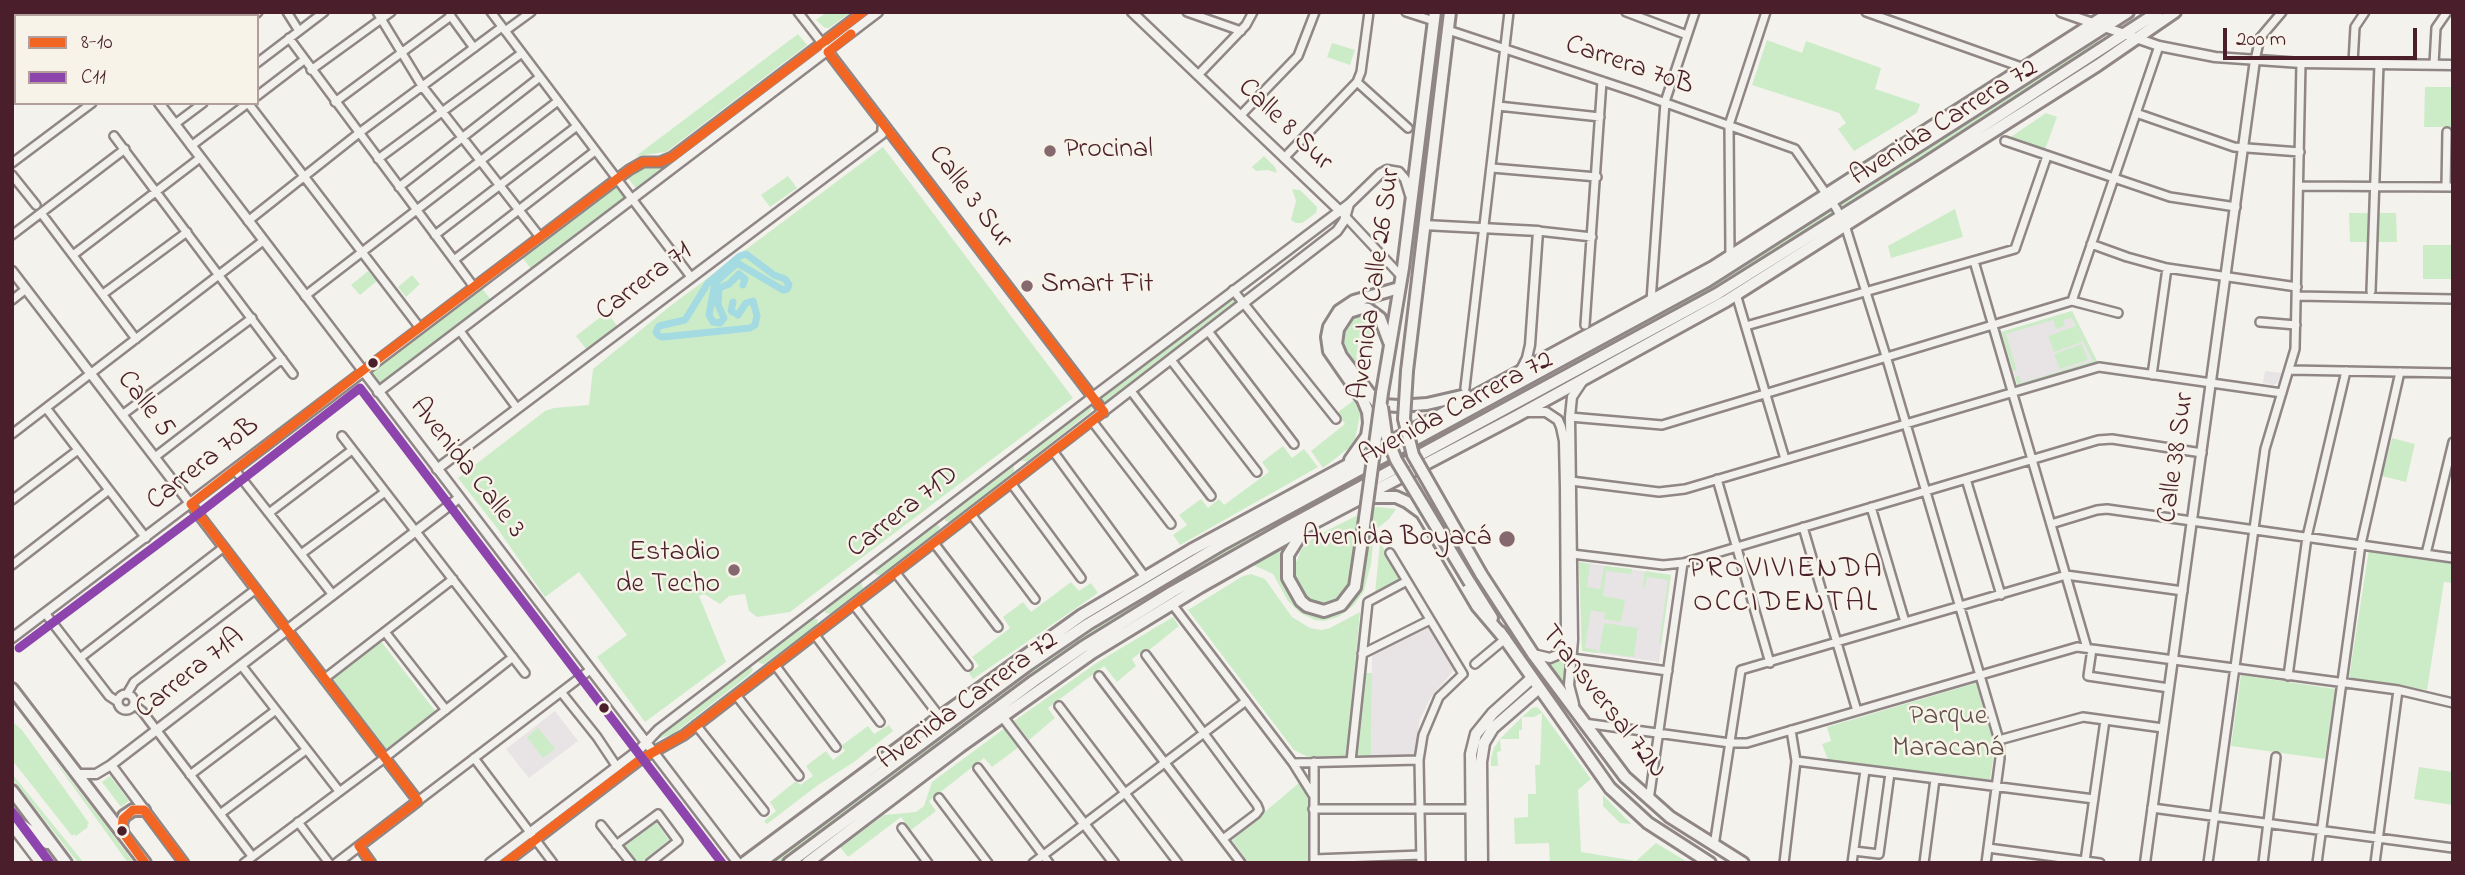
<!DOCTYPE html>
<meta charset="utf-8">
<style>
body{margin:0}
#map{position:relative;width:2465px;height:875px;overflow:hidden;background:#f4f2ec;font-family:"Indie Flower",sans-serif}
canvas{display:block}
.frame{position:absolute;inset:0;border:14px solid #4a1f2b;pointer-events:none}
.legend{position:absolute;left:14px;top:14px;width:245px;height:91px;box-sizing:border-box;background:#f7f3e8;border:2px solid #b29e9c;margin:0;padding:9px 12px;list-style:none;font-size:21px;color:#4a1f2b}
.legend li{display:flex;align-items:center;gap:14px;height:35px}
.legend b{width:35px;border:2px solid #b29e9c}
.scale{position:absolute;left:2223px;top:28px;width:194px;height:32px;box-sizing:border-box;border:4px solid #4a1f2b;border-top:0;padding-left:9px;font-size:21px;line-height:24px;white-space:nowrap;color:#4a1f2b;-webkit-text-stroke:5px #f7f3e8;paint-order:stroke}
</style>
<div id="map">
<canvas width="2465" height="875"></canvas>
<div class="frame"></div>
<ul class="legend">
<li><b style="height:9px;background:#f26522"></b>8-10</li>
<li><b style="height:9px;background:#8e44ad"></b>C11</li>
</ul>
<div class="scale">200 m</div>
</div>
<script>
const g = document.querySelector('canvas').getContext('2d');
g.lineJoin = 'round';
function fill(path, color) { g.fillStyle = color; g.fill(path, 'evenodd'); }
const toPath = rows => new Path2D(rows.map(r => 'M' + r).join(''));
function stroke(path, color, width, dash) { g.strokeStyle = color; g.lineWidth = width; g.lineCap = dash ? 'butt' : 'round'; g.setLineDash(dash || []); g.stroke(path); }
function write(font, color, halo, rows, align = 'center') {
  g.font = font + ' "Indie Flower",sans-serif'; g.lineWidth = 5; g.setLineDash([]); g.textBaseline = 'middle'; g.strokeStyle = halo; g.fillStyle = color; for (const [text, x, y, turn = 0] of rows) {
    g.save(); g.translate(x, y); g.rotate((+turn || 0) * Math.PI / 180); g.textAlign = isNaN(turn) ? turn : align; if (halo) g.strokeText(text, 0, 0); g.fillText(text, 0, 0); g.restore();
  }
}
fill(toPath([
 [2072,311,2098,363,2018,387,2001,332],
 [2265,371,2282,373,2278,383,2273,385,2263,383],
 [1579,562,1671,575,1659,662,1582,651],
 [1428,625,1455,669,1431,697,1420,719,1415,755,1371,756,1372,653],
 [555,711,578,741,529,778,506,749]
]), '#e8e4e5');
fill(toPath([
 [12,12,61,12,61,16,16,16,16,87,12,90],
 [827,12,851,12,829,28,825,28,816,20],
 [798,34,807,45,666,152,636,156],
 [1767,40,1802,53,1806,41,1881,68,1875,89,1920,104,1917,113,1854,151,1838,129,1846,123,1839,113,1752,85],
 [2093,41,2099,41,2101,44,1843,212,1838,203],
 [1332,43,1355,50,1350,65,1327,57],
 [2425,87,2453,87,2453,127,2424,127],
 [2046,113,2057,117,2043,155,2005,141],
 [883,147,1073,398,790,612,757,617,749,611,745,594,729,596,720,604,704,594,699,596,726,662,645,722,597,657,627,635,579,572,545,597,497,528,458,478,545,411,554,408,589,405,593,369,669,307],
 [1264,156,1275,167,1277,173,1268,170,1256,171,1252,167],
 [678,161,638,191,628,178,646,165],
 [788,176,797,188,770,207,761,195],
 [618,186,628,197,532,270,522,257],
 [1292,189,1300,190,1317,207,1316,213,1302,223,1296,223,1291,220,1296,201],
 [1832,207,1837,216,1736,281,1506,404,1505,402,1551,378,1581,355,1687,298],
 [1955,209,1963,237,1891,258,1888,246],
 [2349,213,2396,213,2397,242,2350,242],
 [2423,245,2453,245,2453,279,2423,279],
 [368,271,377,281,360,295,351,285],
 [412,275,420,284,406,297,398,287],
 [481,287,491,300,379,386,369,372],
 [1233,295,1236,298,1235,302,1199,329,1189,342,1107,405,1104,405,1099,401,1100,396],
 [2072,311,2098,363,2018,387,2015,377,2019,376,2021,383,2093,361,2079,333,2082,342,2054,352,2048,336,2076,326,2072,318,2063,320,2065,326,2056,329,2053,320,2006,334,2017,370,2013,371,2001,332],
 [607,312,618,327,587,350,576,336],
 [1361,312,1374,317,1383,336,1360,333,1356,358,1369,360,1369,367,1361,374,1340,350,1339,331,1350,316],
 [2082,344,2088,360,2060,369,2054,354],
 [1354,400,1360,414,1355,440,1349,448,1323,468,1311,451,1345,424,1337,413],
 [1087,405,1092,408,1090,412,1027,462,1020,460,1020,457],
 [2392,438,2415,444,2406,482,2382,476],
 [1415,441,1420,451,1181,583,1176,574],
 [1283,446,1292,458,1304,449,1318,467,1180,545,1173,535,1187,525,1179,515,1201,499,1208,508,1219,499,1224,505,1269,472,1262,462],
 [1010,464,1014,466,1014,473,950,522,945,521,945,515],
 [1377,507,1396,509,1389,519,1374,531,1371,564,1364,591,1354,605,1338,617,1324,621,1315,620,1300,613,1288,601,1273,574,1253,565,1285,547,1282,561,1285,582,1289,592,1301,607,1318,615,1347,605,1369,510],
 [1362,513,1351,589,1344,598,1330,607,1312,605,1298,593,1289,565,1297,561,1301,550,1314,537],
 [936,523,940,527,938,532,881,576,875,574,875,569],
 [1380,542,1401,579,1375,594],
 [2369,549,2453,563,2453,583,2444,582,2427,690,2349,678],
 [1579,562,1590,564,1587,587,1600,589,1604,566,1632,569,1631,574,1606,571,1603,596,1625,600,1621,622,1604,619,1605,613,1591,610,1585,648,1598,650,1598,653,1582,651],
 [1645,571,1671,575,1661,644,1659,644,1668,580,1647,577,1645,587,1643,587],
 [1251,574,1265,579,1292,617,1310,628,1321,630,1330,628,1360,612,1346,758,1310,758,1294,750,1188,610,1243,576],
 [861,581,863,589,832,614,825,613,825,607],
 [1071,582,1079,591,1091,583,1098,593,973,679,969,673,979,666,972,657,1010,628,1003,617,1023,602,1031,612],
 [1144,593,1150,602,1015,690,783,863,771,863,804,835,1003,687],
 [1173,617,1179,626,1148,651,1145,649,1132,659,1136,666,1117,682,1104,666,1048,708,1055,718,1029,740,1014,721,1098,662],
 [814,618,818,620,816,626,764,664,759,663,757,657,809,619],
 [1604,623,1638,628,1634,657,1599,652],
 [380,640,436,712,387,750,331,678],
 [1570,646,1567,689,1549,665,1560,660],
 [749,665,753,669,750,674,673,734,654,740],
 [1363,673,1372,673,1371,756,1356,756],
 [2241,675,2335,689,2325,759,2231,746],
 [1976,683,1992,738,1993,759,1990,780,1828,760,1822,744,1831,741,1827,727],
 [1537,707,1542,712,1591,779,1578,790,1581,852,1636,861,1656,843,1689,863,1550,863,1549,843,1515,844,1514,818,1528,817,1528,794,1536,794,1535,765,1540,765,1542,713,1534,717,1522,717,1522,730,1519,730,1519,739,1500,739,1501,751,1497,752,1498,766,1491,766,1491,758,1494,748,1500,739,1522,717,1532,708],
 [12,721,22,730,89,823,87,825,88,827,76,836,74,834,72,836,12,760],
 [889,725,893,731,854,762,818,785,767,824,764,821,776,811,770,802,796,781,800,785,813,776,806,766,826,751,833,760,845,751,841,746,868,726,874,734],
 [538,728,555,749,543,758,527,737],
 [1005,728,1019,747,992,767,984,758,929,801,936,811,911,830,901,817,848,857,843,851,840,847,884,815,916,812,924,806,932,782],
 [47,750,108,828,134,863,128,863],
 [2419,767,2453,772,2453,805,2414,799],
 [13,775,84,863,78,863,12,778],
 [110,776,129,801,121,807,102,782],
 [1300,782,1309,801,1311,863,1249,863,1232,840],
 [1603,795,1631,824,1620,823,1603,806],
 [655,821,669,840,640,863,637,863,623,845]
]), '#ccecc8');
stroke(toPath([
 [733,302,731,311,738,315,746,303,753,301,757,316,755,325,750,328,663,337,659,336,656,332,659,326,685,320,708,283,740,256,746,254,774,275,785,279,789,285,787,289,783,290,744,267,739,264,735,265,715,283,709,315,713,322,720,323,724,318,718,305,719,288,729,284,739,274,745,279,743,285]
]), '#a4dae2', 7);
const minor = toPath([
 [205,12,207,16],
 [287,12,299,31],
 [377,12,422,86,540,237],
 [491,12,691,277],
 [798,12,822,43],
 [1187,12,1241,31],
 [1406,12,1434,21],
 [1626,12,1687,35],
 [1866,12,2024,68],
 [450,15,474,48],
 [123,16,128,12],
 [190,16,194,12],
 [253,16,258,12],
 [1448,30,1635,92,1795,149,1836,208,1845,225,1886,356,1999,740,2000,758,1986,863],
 [505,31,531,12],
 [289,38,474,287],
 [2255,60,2260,38,2282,12],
 [257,63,324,12],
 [2353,63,2355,27,2365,12],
 [2434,64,2436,28,2447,12],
 [311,70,391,12],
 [1198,75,1246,25,1253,12],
 [1357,82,1408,128],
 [257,96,304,60],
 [335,102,451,16],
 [248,103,420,328],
 [1498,106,1600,117],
 [2136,113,2234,147,2300,152],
 [1240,116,1298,56,1315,12],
 [175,124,203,103],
 [114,136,293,374],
 [2005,141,2170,197,2236,207],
 [191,146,248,103],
 [1284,158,1357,82,1361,72,1369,12],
 [378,159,522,53],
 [12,163,92,103],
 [1492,168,1597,177],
 [12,175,36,205],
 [2299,186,2453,187],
 [399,187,540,77],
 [2446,187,2447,132],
 [41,213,136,339],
 [1345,216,1401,276],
 [248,221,359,133,502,27],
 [1538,231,1592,237],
 [12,235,125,149],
 [435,235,577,126],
 [2091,244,2127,257,2167,268,2297,287],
 [73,255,200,158],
 [1730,256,1729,125,1766,12],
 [454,260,595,151],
 [1974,261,2087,648],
 [1233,290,1336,419],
 [2371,291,2379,64],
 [103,294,187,232],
 [1736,294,1785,459],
 [305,296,558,101],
 [2297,296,2453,299],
 [12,300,26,289],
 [1651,301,1665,102,1695,12],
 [2072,301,2159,46],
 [2260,322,2296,325],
 [1585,325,1602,81],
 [1746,326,2015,249,2047,156],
 [460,331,517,408],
 [1208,331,1294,444],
 [1171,360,1257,472],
 [2290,370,2453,373],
 [2152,375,2167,268],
 [1465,388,1509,12],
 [1131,391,1211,496],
 [46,408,146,538],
 [122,415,252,318],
 [1570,417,1662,425,2072,301,2118,313],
 [1092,421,1171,524],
 [12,434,263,241],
 [342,436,525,673],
 [1053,451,1145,577],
 [155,457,282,359],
 [235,470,333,595],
 [1717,479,1770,663],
 [1966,479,2001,595],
 [1571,481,1659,492,1685,489,2099,367,2282,393],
 [1011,483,1081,578],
 [12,500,78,450],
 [1871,507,1905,622],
 [269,513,352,450],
 [971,514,1035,599],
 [2051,524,2097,510,2107,509,2453,558],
 [1803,527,1857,711],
 [934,543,998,627],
 [1390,553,1463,674,1439,697,1423,735,1419,760,1421,863],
 [301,554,385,492],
 [1572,554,1663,565,1683,563,2098,440,2112,439,2202,453],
 [2426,554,2453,442],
 [12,565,109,490],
 [895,572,968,666],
 [1172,604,1293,763,1313,795],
 [854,605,940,717],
 [45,613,109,696,118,702],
 [385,632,446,710],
 [815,635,880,722],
 [2092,649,2088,676,2169,688],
 [1362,654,1430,620],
 [1146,655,1257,805,1259,810,1256,814,1223,839],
 [80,658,224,547],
 [1572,658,1668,671],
 [1475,664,1505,639],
 [241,665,339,791],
 [775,665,836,747],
 [1099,676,1241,863],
 [2288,676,2307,537,2346,371],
 [324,679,453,579],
 [561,692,597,737,617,767],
 '118 702a8 8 0 1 1 16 0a8 8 0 1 1-16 0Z',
 [127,694,134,682,256,589],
 [736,695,799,776],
 [134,705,142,711,252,856],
 [1059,706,1178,863],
 [1584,723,1730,743,1747,743,2077,647,2398,690,2453,703],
 [696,725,764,811],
 [1999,740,2083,717,2163,728],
 [474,758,553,863],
 [1351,761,1368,602,1407,581],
 [1796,761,2094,799],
 [1293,763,1419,760],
 [978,768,1049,863],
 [190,775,276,710],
 [939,798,988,863],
 [1649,800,1683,563],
 [418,801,590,670],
 [2152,808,2453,848],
 [1313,809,1472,809],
 [220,814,306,750],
 [298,822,329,863],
 [601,825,631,863],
 [902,828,928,863],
 [616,845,658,814,678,841,650,863],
 [1714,846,1741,670,2066,575,2183,591],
 [1988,848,2100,863],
 [1854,851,1879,854,1890,773],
 [1314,859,1421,855],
 [2085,861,2105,720],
 [244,863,382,760,513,657],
 [1033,863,1246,701],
 [1314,863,1314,762],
 [1784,863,1796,761,1791,730],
 [1852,863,1865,770],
 [1924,863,1935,779],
 [2208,863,2265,449,2295,349,2301,63],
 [2263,863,2276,757],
 [2317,863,2361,544,2400,372],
 [2375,863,2398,690]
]);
const tertiary = toPath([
 [90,12,92,16],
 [1132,12,1341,212],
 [2061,12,2159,46,2215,57,2301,63,2453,65],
 [66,16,67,12],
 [826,49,1104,412],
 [12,95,16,92],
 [159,103,738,863],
 [1424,225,1538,231,1530,345,1527,358,1520,372],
 [12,271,418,801,337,863],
 [378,392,878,12],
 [1527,412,1546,412,1558,420,1561,427,1564,441,1565,487,1566,640,1562,650,1557,655,1550,658,1533,654],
 [437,469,882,134,883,124],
 [12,638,629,170,643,162,660,162,672,157,863,12],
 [1574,704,1569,685,1573,640,1570,417,1572,397,1582,382],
 [1002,716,1114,863],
 [111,765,184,863],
 [78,774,96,774,111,765,459,498],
 [12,826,40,863],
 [359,846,371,863],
 [490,863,640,749,658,730,1089,400,1349,204,1380,174,1387,170,1399,172,1405,179,1410,195],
 [505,863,641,759,684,735,1337,231,1344,221,1349,204],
 [2145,863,2255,60]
]);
const secondary = toPath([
 [1472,863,1471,754,1476,734,1493,713,1532,678],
 [1482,863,1481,762,1484,743,1493,728,1539,688]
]);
const primary = toPath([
 [1407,371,1450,12],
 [1382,393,1403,268,1435,12],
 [1481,574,1533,654,1625,777,1670,817,1743,863],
 [1470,583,1492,618],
 [1500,632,1610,788,1648,823,1710,863]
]);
const trunk = toPath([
 [1389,342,1380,318,1368,309,1362,308,1349,312,1338,329,1336,344,1341,356,1376,402,1384,405,1398,406,1427,404,1466,395],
 [1350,460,1367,436,1369,423,1368,412,1363,400,1329,351,1327,337,1329,327,1339,311,1354,301,1399,288],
 [1370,497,1396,497,1407,502,1422,513,1477,606,1505,639],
 [1303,531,1288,555,1288,578,1301,601,1307,606,1324,611,1341,605,1355,587,1363,533],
 [12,689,145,863],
 [12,791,66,863],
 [12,818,47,843],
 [122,831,121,823,124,816,133,810,144,810],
 [744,863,940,717,1082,615,1191,550,1713,267,2111,12],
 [760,863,1029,664,1088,624,1224,543,1707,281,2128,12],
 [789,863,1034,681,1083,647,1172,592,1285,528,1717,294,1923,165,2158,12],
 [807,863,961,746,1092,653,1200,587,1306,527,1515,417,1726,301,2098,65,2175,12]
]);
stroke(minor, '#8f8685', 12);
stroke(tertiary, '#8f8685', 13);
stroke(secondary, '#8f8685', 15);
stroke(primary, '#8f8685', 16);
stroke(trunk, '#8f8685', 16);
stroke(minor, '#f2f1ed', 7);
stroke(tertiary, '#f2f1ed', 8);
stroke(secondary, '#f2f1ed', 10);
stroke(primary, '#f2f1ed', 10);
stroke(trunk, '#f2f1ed', 10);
const primaryBridge = toPath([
 [1407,371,1404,419,1413,455,1481,574],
 [1382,407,1386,435,1396,460,1470,583]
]);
const trunkBridge = toPath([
 [1363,533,1382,393]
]);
stroke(primaryBridge, '#8f8685', 16, []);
stroke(trunkBridge, '#8f8685', 16, []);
stroke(primaryBridge, '#f2f1ed', 10);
stroke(trunkBridge, '#f2f1ed', 10);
stroke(toPath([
 [145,863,122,831,123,819,133,810,144,810,184,863],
 [371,863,359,846,418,801,191,504,362,371,629,170,643,162,660,162,672,157,863,12],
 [505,863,641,759,684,735,1104,412,828,52,851,34]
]), '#f26522', 9);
stroke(toPath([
 [19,648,198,514,360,388,722,863],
 [12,812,50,863]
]), '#8e44ad', 9);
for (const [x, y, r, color] of [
 [1050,151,7,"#86696f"],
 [1027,286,7,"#86696f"],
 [373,363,6,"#4a1f2b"],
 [1507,539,9,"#86696f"],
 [734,570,7,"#86696f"],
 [604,708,6,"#4a1f2b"],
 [122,831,6,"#4a1f2b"]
]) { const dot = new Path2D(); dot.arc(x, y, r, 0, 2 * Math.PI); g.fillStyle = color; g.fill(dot); stroke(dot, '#f7f3e8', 2.5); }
write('28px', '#4a1f2b', '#f7f3e8', [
 ["Carrera 70B",1629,67,19],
 ["Avenida Carrera 72",1945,124,-32],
 ["Calle 8 Sur",1284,126,44],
 ["Calle 3 Sur",969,198,53],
 ["Carrera 71",645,283,-37],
 ["Avenida Calle 26 Sur",1377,284,-82],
 ["Calle 5",144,405,53],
 ["Avenida Carrera 72",1457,410,-28],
 ["Calle 38 Sur",2178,458,-82],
 ["Carrera 70B",204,465,-38],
 ["Avenida Calle 3",466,469,52],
 ["Carrera 71D",904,513,-38],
 ["Carrera 71A",191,675,-38],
 ["Avenida Carrera 72",969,702,-36],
 ["Transversal 72N",1602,703,52]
]);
write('28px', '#4a1f2b', '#f7f3e8', [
 ["Procinal",1064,151],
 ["Smart Fit",1041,286],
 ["Avenida Boyacá",1491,539,"right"],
 ["Estadio",720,554,"right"],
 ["de Techo",720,586,"right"]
], 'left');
write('28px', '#62514b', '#f7f3e8', [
 ["Parque",1948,718],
 ["Maracaná",1948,750]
]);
g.letterSpacing = '2px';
write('30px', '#4a1f2b', '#f7f3e8', [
 ["PROVIVIENDA",1786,571],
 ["OCCIDENTAL",1786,605]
]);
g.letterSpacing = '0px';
</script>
